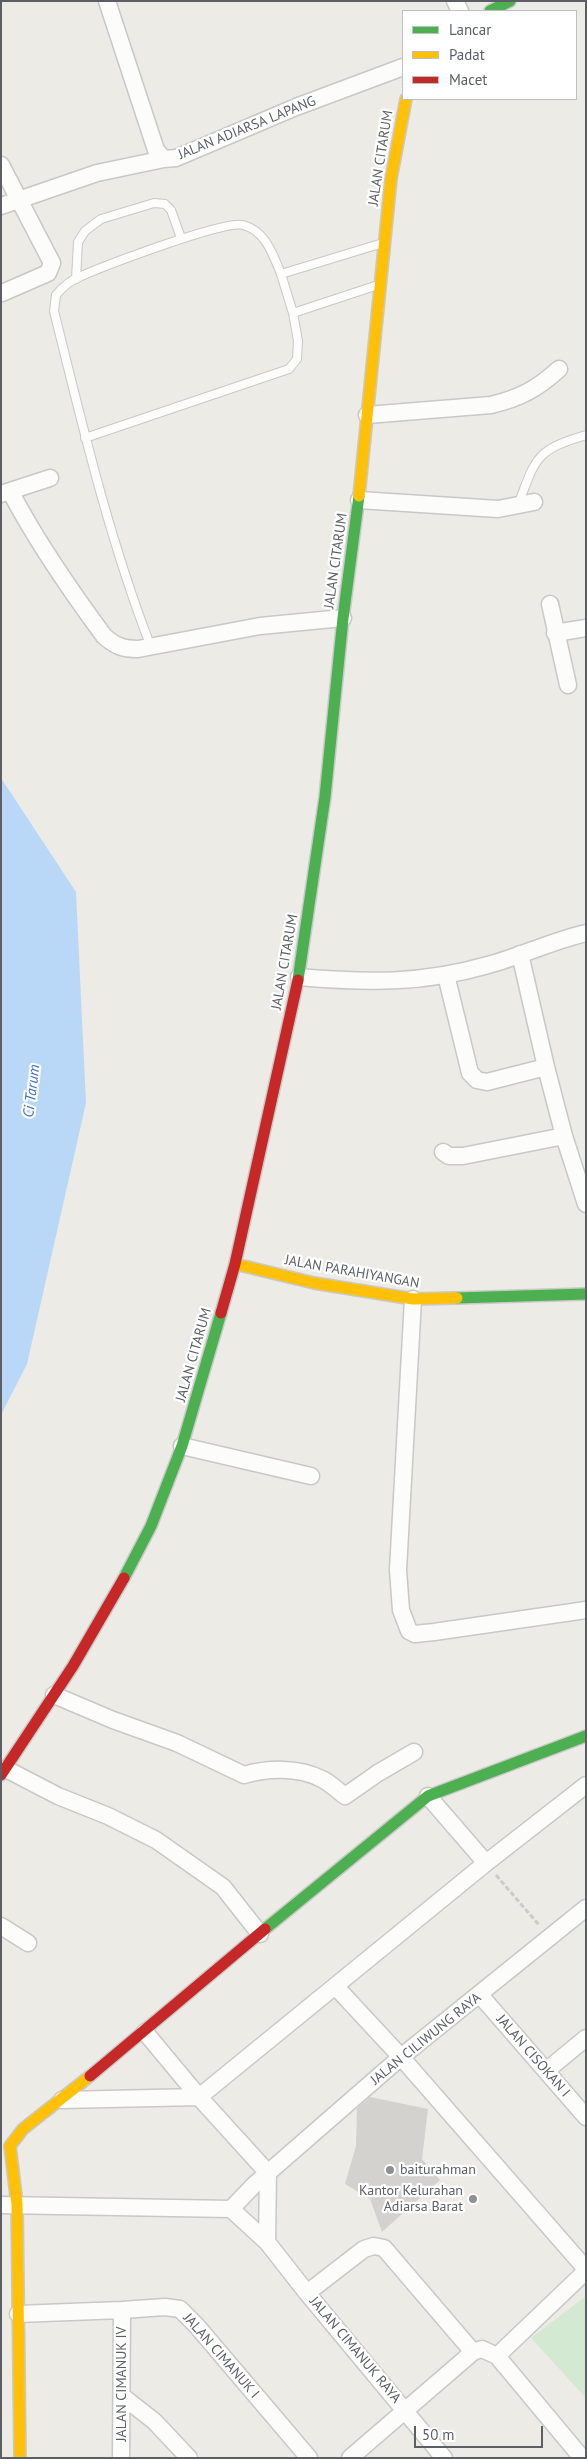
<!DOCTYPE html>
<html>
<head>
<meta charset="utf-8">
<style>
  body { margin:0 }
  #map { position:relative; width:587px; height:2459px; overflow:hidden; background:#ecebe6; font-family:"PT Sans",sans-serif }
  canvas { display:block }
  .frame { position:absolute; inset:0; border:2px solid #5b5f65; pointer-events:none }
  .legend { position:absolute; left:402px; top:10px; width:175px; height:90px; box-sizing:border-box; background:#fff; border:1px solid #bdbfc1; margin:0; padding:6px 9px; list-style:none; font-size:15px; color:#5b5f65 }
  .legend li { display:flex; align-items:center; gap:10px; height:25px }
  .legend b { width:25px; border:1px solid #bdbfc1 }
  .scale { position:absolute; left:414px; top:2426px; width:129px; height:22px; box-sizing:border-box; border:2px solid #5b5f65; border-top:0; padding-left:6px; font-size:15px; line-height:18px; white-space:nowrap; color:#5b5f65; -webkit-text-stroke:4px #fff; paint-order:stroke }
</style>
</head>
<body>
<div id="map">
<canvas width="587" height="2459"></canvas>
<div class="frame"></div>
<ul class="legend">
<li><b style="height:6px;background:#4caf50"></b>Lancar</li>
<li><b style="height:6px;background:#ffc107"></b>Padat</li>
<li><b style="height:6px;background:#c62828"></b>Macet</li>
</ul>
<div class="scale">50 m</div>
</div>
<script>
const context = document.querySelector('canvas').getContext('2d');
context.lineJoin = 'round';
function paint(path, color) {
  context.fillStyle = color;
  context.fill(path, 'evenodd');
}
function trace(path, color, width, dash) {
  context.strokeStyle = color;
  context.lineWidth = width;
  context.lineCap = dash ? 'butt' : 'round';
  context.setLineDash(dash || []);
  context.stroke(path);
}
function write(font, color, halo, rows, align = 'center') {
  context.font = font + ' "PT Sans",sans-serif';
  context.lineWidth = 4.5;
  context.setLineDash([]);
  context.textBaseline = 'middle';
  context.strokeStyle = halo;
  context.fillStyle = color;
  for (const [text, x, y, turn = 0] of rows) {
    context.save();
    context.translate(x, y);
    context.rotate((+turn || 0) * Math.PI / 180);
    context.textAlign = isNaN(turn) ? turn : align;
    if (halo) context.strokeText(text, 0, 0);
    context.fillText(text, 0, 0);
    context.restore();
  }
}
const green = new Path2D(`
  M586,2296V2398L531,2338Z`);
const water = new Path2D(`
  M1,778L76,892L86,1103L27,1364L1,1415Z`);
const building = new Path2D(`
  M370,2097L428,2109L422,2159L440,2180L382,2232L370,2199L345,2184L356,2146L357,2108Z`);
const path = new Path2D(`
  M496,1875L539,1925`);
const lane = new Path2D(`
  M281,274L293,313
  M76,279L78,242L85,231L101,219L154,203L165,204L171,210L181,238
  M85,438L289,369L297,359L298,341L293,313L378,285
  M518,505C536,458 535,450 586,435
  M151,647C109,539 82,424 54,311L56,295C62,288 68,282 77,278C101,267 224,220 243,225C266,231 273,255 281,274L383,243`);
const street = new Path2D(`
  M107,1L156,150L164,159L176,158L296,107L403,67
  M455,1L460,11
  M1,165L52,263L48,273L2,293
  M1,206L97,173L164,159
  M367,415L491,405C520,398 537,389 559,369
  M10,491L50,478
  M1,494L10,491C37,542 70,590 104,636C115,646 123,649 138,649L260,626L343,618
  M359,500L498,509L534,502
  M550,604L568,685
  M555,633L586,628
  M520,954L546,1067L564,1136L586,1204
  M446,975L470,1073L477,1080L487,1082L546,1067
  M299,977C367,983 422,984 488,965C521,956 552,941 586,933
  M443,1152L449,1156H463L564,1136
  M413,1299L398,1570L401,1610L409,1631L415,1634L434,1632L586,1610
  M182,1446L311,1476
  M54,1695L113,1720L177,1743L244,1775C268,1768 298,1767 322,1779C330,1783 337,1790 345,1796L378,1773L414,1752
  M6,1769L58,1796L108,1816L156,1840L223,1887L260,1934
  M428,1796L486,1863
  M1,1926L28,1943
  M336,1987L401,2057L586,2269
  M480,1995L586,2117
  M145,2032L199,2097L268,2173
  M546,2071L586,2038
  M62,2100L199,2097L486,1863L586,1785
  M1,2205L231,2209L267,2242L268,2173
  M231,2209L254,2185L401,2057L586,1908
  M267,2242L307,2293L444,2458
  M307,2293L364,2249L374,2246L384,2248L473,2352
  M18,2314L122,2310L165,2307L180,2309L196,2325L309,2458
  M497,2356L586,2271
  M122,2396L154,2421L189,2458
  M121,2458L122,2310
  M350,2458L473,2352L482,2349L497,2356L582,2458`);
const fast = new Path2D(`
  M490,11L510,1
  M298,980L325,797L343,618L359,496
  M457,1298L586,1294
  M124,1578L151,1526L182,1446L221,1313
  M265,1929L428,1796L586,1736`);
const slow = new Path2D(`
  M359,496L391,179L406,99
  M235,1264L314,1283L413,1299L457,1298
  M20,2458L17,2204L10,2146L23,2129L90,2076`);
const jam = new Path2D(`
  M221,1313L235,1264L298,980
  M1,1775L73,1666L124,1578
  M90,2076L265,1929`);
const markers = [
  [390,2170,5,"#8e9092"],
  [473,2199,5,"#8e9092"]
];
const streetNames = [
  ["JALAN ADIARSA LAPANG",247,128,-22],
  ["JALAN CITARUM",381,158,-81],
  ["JALAN CITARUM",336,561,-82],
  ["JALAN CITARUM",285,962,-80],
  ["JALAN PARAHIYANGAN",352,1272,10],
  ["JALAN CITARUM",194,1355,-74],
  ["JALAN CILIWUNG RAYA",426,2039,-39],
  ["JALAN CISOKAN I",533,2056,49],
  ["JALAN CIMANUK RAYA",355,2350,50],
  ["JALAN CIMANUK I",221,2356,49],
  ["JALAN CIMANUK IV",122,2384,-90]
];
const poiNames = [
  ["baiturahman",400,2170],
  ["Kantor Kelurahan",463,2191,"right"],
  ["Adiarsa Barat",463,2207,"right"]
];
const waterNames = [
  ["Ci Tarum",32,1091,-83]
];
paint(green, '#d3e9d2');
paint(water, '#b9d8f8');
paint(building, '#d3d2cf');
trace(lane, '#c8c8c7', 10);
trace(street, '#c8c8c7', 19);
trace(fast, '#c8c9c8', 14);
trace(slow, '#c8c9c8', 14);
trace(jam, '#c8c9c8', 14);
trace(path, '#c8ccca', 3, [5, 2.5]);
trace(lane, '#fcfcfb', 8);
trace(street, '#fcfcfb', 16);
trace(fast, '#4caf50', 11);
trace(slow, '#ffc107', 11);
trace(jam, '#c62828', 11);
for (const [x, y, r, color] of markers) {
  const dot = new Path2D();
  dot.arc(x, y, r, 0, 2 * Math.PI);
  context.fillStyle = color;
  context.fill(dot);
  trace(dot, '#fff', 2);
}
write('14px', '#5b5f65', '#fff', streetNames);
write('14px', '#5b5f65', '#fff', poiNames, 'left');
write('italic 15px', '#3d73bf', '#fff', waterNames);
</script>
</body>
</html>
